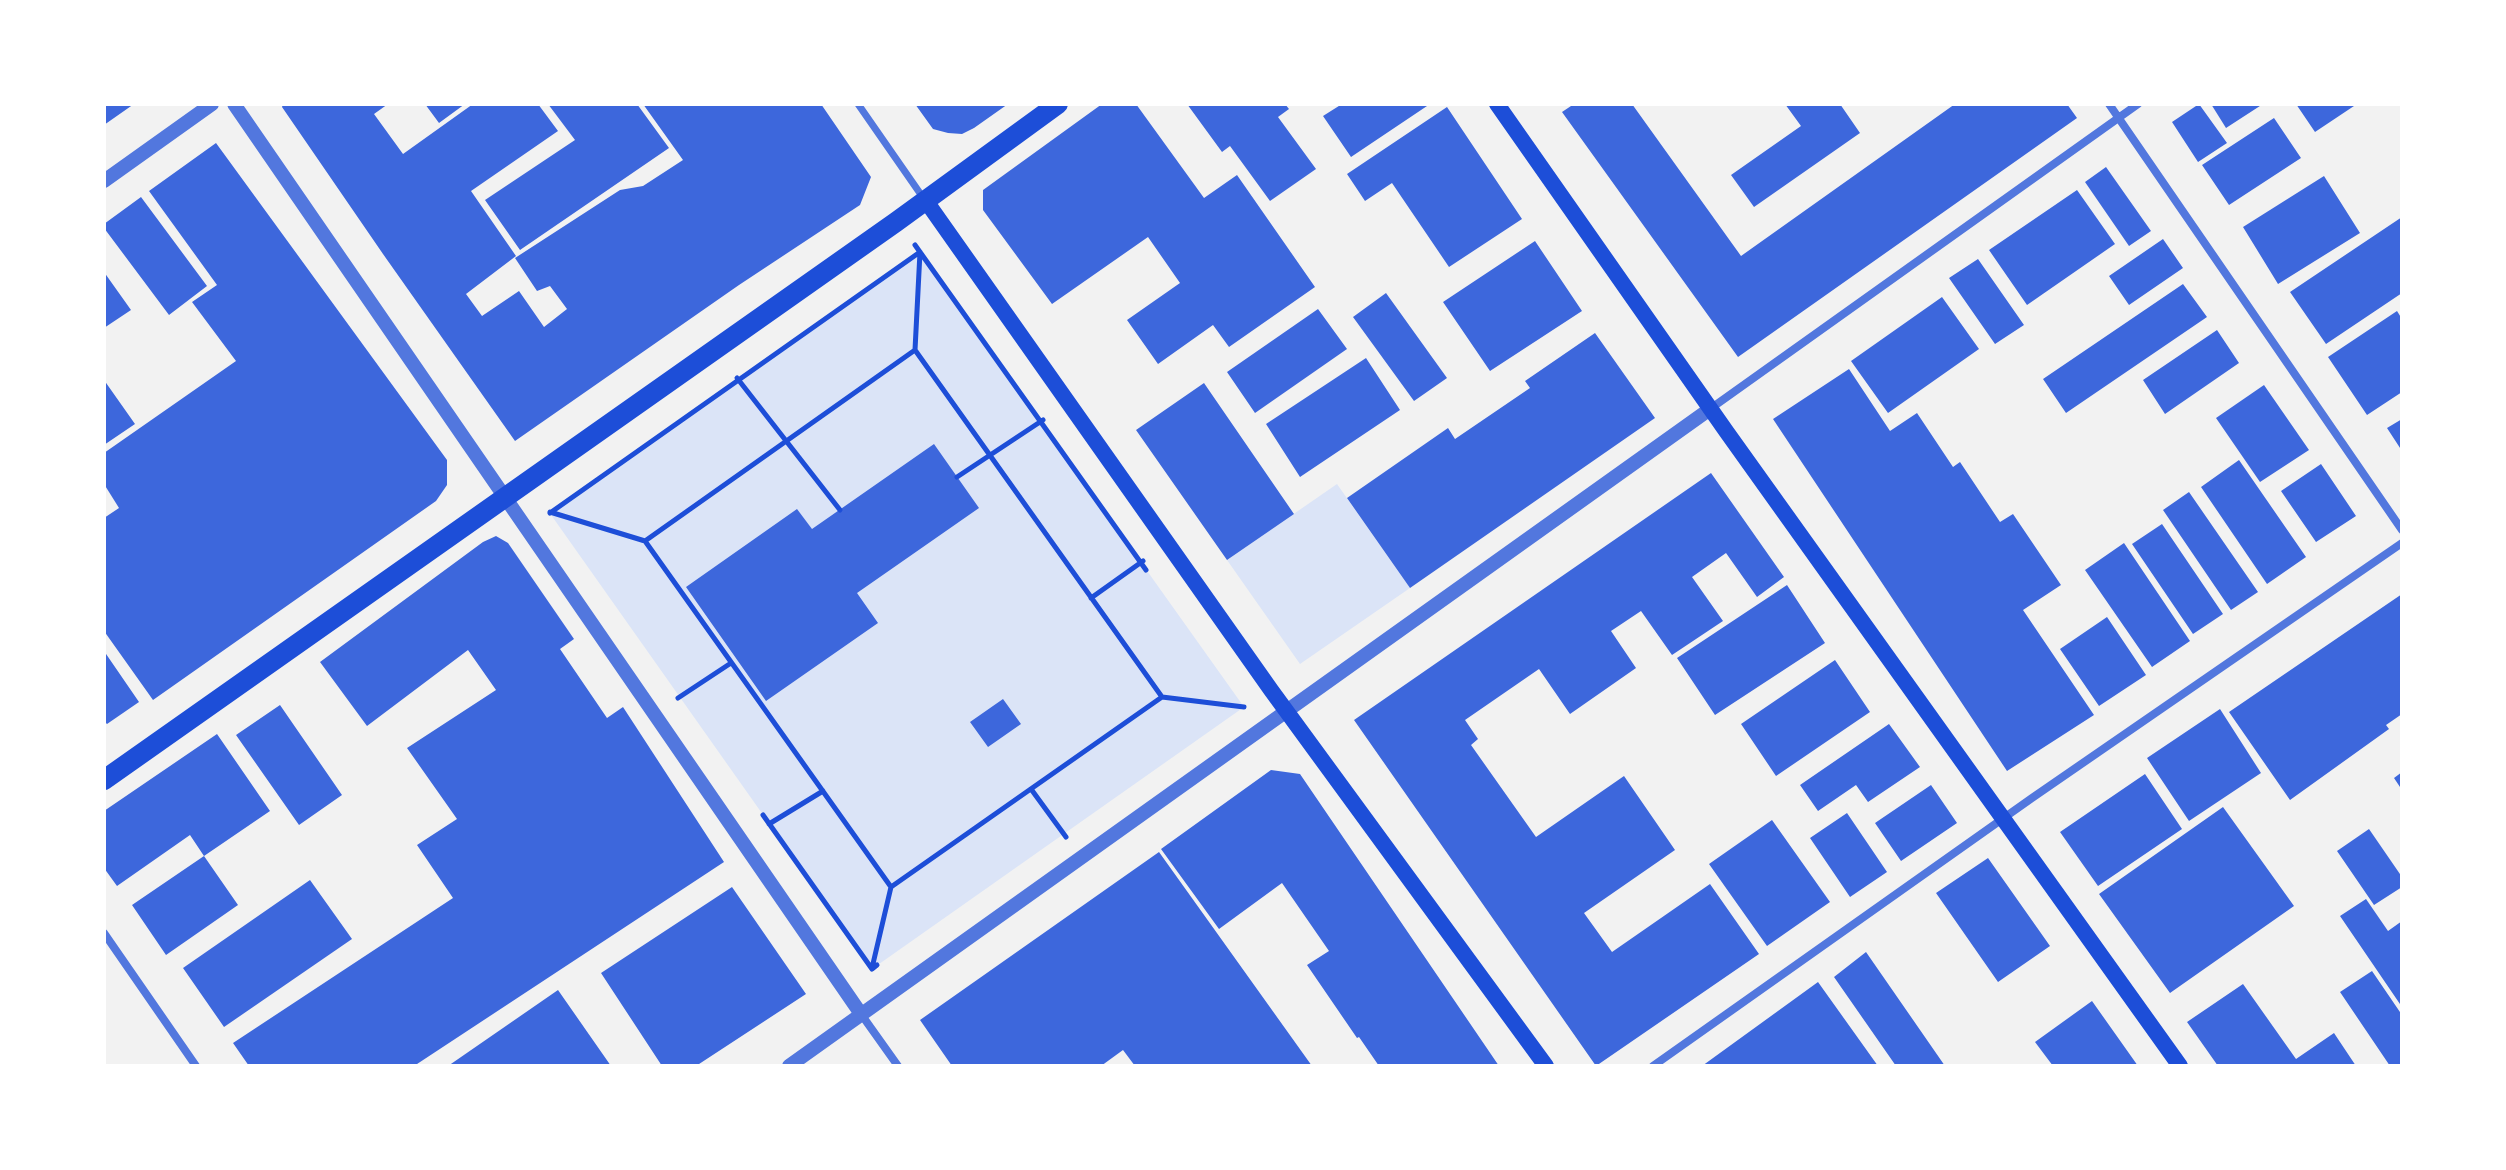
<!DOCTYPE html>
<html>
<head>
<meta charset="utf-8">
<style>
  body { margin:0 }
  #map { position:relative; width:2506px; height:1170px; overflow:hidden; background:#f2f2f2; font-family:"PT Serif",serif }
  canvas { display:block }
  .frame { position:absolute; inset:0; border:106px solid #fff; pointer-events:none }
</style>
</head>
<body>
<div id="map">
<canvas width="2506" height="1170"></canvas>
<div class="frame"></div>
</div>
<script>
const context = document.querySelector('canvas').getContext('2d');
context.lineJoin = 'round';
function paint(path, color) {
  context.fillStyle = color;
  context.fill(path, 'evenodd');
}
function trace(path, color, width, dash) {
  context.strokeStyle = color;
  context.lineWidth = width;
  context.lineCap = dash ? 'butt' : 'round';
  context.setLineDash(dash || []);
  context.stroke(path);
}
const green = new Path2D(`
  M920,252L1244,707L872,969L549,512Z
  M1337,484L1410,588L1300,664L1227,560Z`);
const building = new Path2D(`
  M104,104H134L104,125Z
  M283,104H388L374,114L403,154L473,104H538L558,131L471,191L516,256L466,294L482,316L519,291L544,327L567,309L550,286L537,291L515,258L620,190L643,186L683,160L643,104H821L871,177L860,205L739,285L515,441L383,254L282,107Z
  M425,104H465L439,123Z
  M548,104H637L669,148L520,250L485,200L575,140Z
  M915,104H1008L974,128L962,134L948,133L933,129Z
  M1102,104H1136L1204,198L1237,175L1315,287L1229,347L1213,325L1158,364L1127,320L1180,283L1148,237L1052,304L983,210V190Z
  M1187,104H1285L1289,109L1278,117L1316,169L1270,201L1230,146L1222,152Z
  M1342,104H1430L1351,157L1323,116Z
  M1574,104H1632L1741,256L1955,104H2067L2077,118L1738,357L1562,112Z
  M1785,104H1840L1860,133L1754,207L1731,175L1801,126Z
  M2199,104L2227,143L2198,162L2172,122Z
  M2211,104H2263L2226,128Z
  M2296,104H2357L2315,132Z
  M1447,107L1522,219L1449,267L1392,183L1365,201L1347,174Z
  M2274,118L2301,158L2229,205L2202,165Z
  M216,143L447,460V485L436,501L153,700L104,631V518L119,508L104,484V453L236,361L192,302L217,285L149,191Z
  M2106,167L2151,231L2129,246L2085,182Z
  M2324,176L2360,233L2278,284L2243,227Z
  M2077,190L2115,244L2027,305L1989,250Z
  M141,197L207,286L169,315L104,228V224Z
  M2402,217V293L2326,344L2290,292Z
  M2163,239L2183,268L2129,305L2109,276Z
  M1535,241L1582,311L1490,371L1443,302Z
  M1978,259L2024,325L1995,344L1949,278Z
  M104,272L131,310L104,328Z
  M2183,284L2207,317L2066,413L2043,379Z
  M1386,293L1447,378L1414,401L1353,317Z
  M1942,297L1979,349L1888,413L1851,361Z
  M1318,309L1347,349L1255,413L1227,372Z
  M2397,311L2402,319V392L2367,415L2328,357Z
  M2217,330L2239,363L2165,414L2143,380Z
  M1595,333L1655,418L1410,588L1347,498L1448,428L1455,439L1530,388L1525,381Z
  M1366,358L1400,410L1300,477L1266,424Z
  M1849,369L1890,431L1917,413L1953,467L1960,462L2000,522L2013,514L2061,585L2023,610L2094,715L2007,771L1773,419Z
  M104,380L135,424L104,445Z
  M1204,383L1294,514L1227,560L1136,430Z
  M2264,385L2309,450L2260,482L2216,418Z
  M2402,419V451L2387,428Z
  M934,444L979,508L857,593L878,623L766,701L686,587L797,509L812,529Z
  M2239,460L2306,557L2267,584L2201,487Z
  M2321,464L2356,516L2316,542L2281,491Z
  M1711,473L1784,577L1757,597L1726,553L1692,577L1723,621L1672,655L1641,611L1611,631L1636,668L1570,714L1539,669L1465,720L1478,739L1471,745L1536,837L1624,776L1675,850L1584,913L1612,952L1710,884L1759,954L1596,1066L1354,720Z
  M2189,492L2258,592L2231,610L2163,510Z
  M2162,524L2223,614L2193,634L2132,544Z
  M496,536L508,543L574,639L560,649L607,718L623,707L724,862L414,1066H249L233,1043L453,898L417,845L457,819L407,748L496,690L468,650L367,726L320,662L483,542Z
  M2124,543L2190,641L2152,667L2085,570Z
  M1787,585L1825,643L1715,715L1677,658Z
  M2402,594V714L2386,725L2389,729L2290,800L2229,712Z
  M2107,617L2146,675L2099,706L2060,649Z
  M104,651L139,702L107,724L104,721Z
  M1835,660L1870,712L1776,776L1741,724Z
  M1003,699L1021,724L988,747L970,722Z
  M280,705L342,795L299,825L236,735Z
  M2220,709L2261,773L2189,821L2147,758Z
  M1889,724L1920,767L1868,802L1856,785L1818,811L1800,785Z
  M217,734L270,811L204,856L190,835L117,886L104,868V811Z
  M1271,770L1300,774L1499,1066H1379L1359,1037L1357,1038L1307,965L1329,951L1282,883L1219,929L1161,849Z
  M2402,772V790L2394,778Z
  M2145,774L2182,829L2098,886L2060,832Z
  M1931,785L1957,823L1901,861L1875,823Z
  M2223,807L2294,906L2170,993L2099,894Z
  M1847,813L1887,872L1850,897L1810,838Z
  M1772,820L1830,902L1767,946L1709,864Z
  M2369,829L2402,877V887L2374,905L2337,851Z
  M1159,852L1312,1066H1135L1123,1050L1101,1066H952L920,1020Z
  M204,856L238,905L166,955L132,905Z
  M1988,858L2050,946L1998,982L1936,893Z
  M310,880L352,939L224,1027L183,968Z
  M732,887L806,994L696,1066H662L601,973Z
  M2366,899L2388,931L2402,921V1007L2340,916Z
  M1866,952L1945,1066H1896L1834,977Z
  M2372,971L2402,1015V1066H2390L2340,992Z
  M1818,982L1878,1066H1702Z
  M2243,984L2296,1059L2334,1033L2356,1066H2218L2187,1022Z
  M558,990L611,1066H448Z
  M2092,1001L2138,1066H2053L2035,1042Z`);
const path = new Path2D(`
  M915,245L1146,570
  M915,350L920,252
  M737,378L840,510
  M957,477L1043,420
  M550,512L645,541
  M550,513L920,252
  M1091,598L1143,561
  M1162,697L915,350L645,541L891,887L1162,697L1244,707
  M678,698L731,663
  M1031,789L1066,837
  M763,815L872,969L877,965
  M769,824L823,791
  M872,968L891,887`);
const pedestrian = new Path2D(`
  M858,104L924,199`);
const minor = new Path2D(`
  M2109,104L2402,530
  M1710,409L2138,104
  M104,933L196,1066
  M861,1014L898,1066
  M1653,1066L2032,798L2402,543`);
const tertiary = new Path2D(`
  M234,104L861,1014
  M104,181L212,104
  M789,1066L1710,409`);
const secondary = new Path2D(`
  M1497,104L1726,431L2180,1066
  M926,201L1271,690L1546,1066`);
const primary = new Path2D(`
  M104,780L896,222L1058,104`);
paint(green, '#dbe4f7');
paint(building, '#3d67dc');
trace(path, '#1d4ed8', 5);
trace(pedestrian, '#5277de', 7);
trace(minor, '#5277de', 8);
trace(tertiary, '#5277de', 14);
trace(secondary, '#1d4ed8', 16);
trace(primary, '#1d4ed8', 20);
</script>
</body>
</html>
